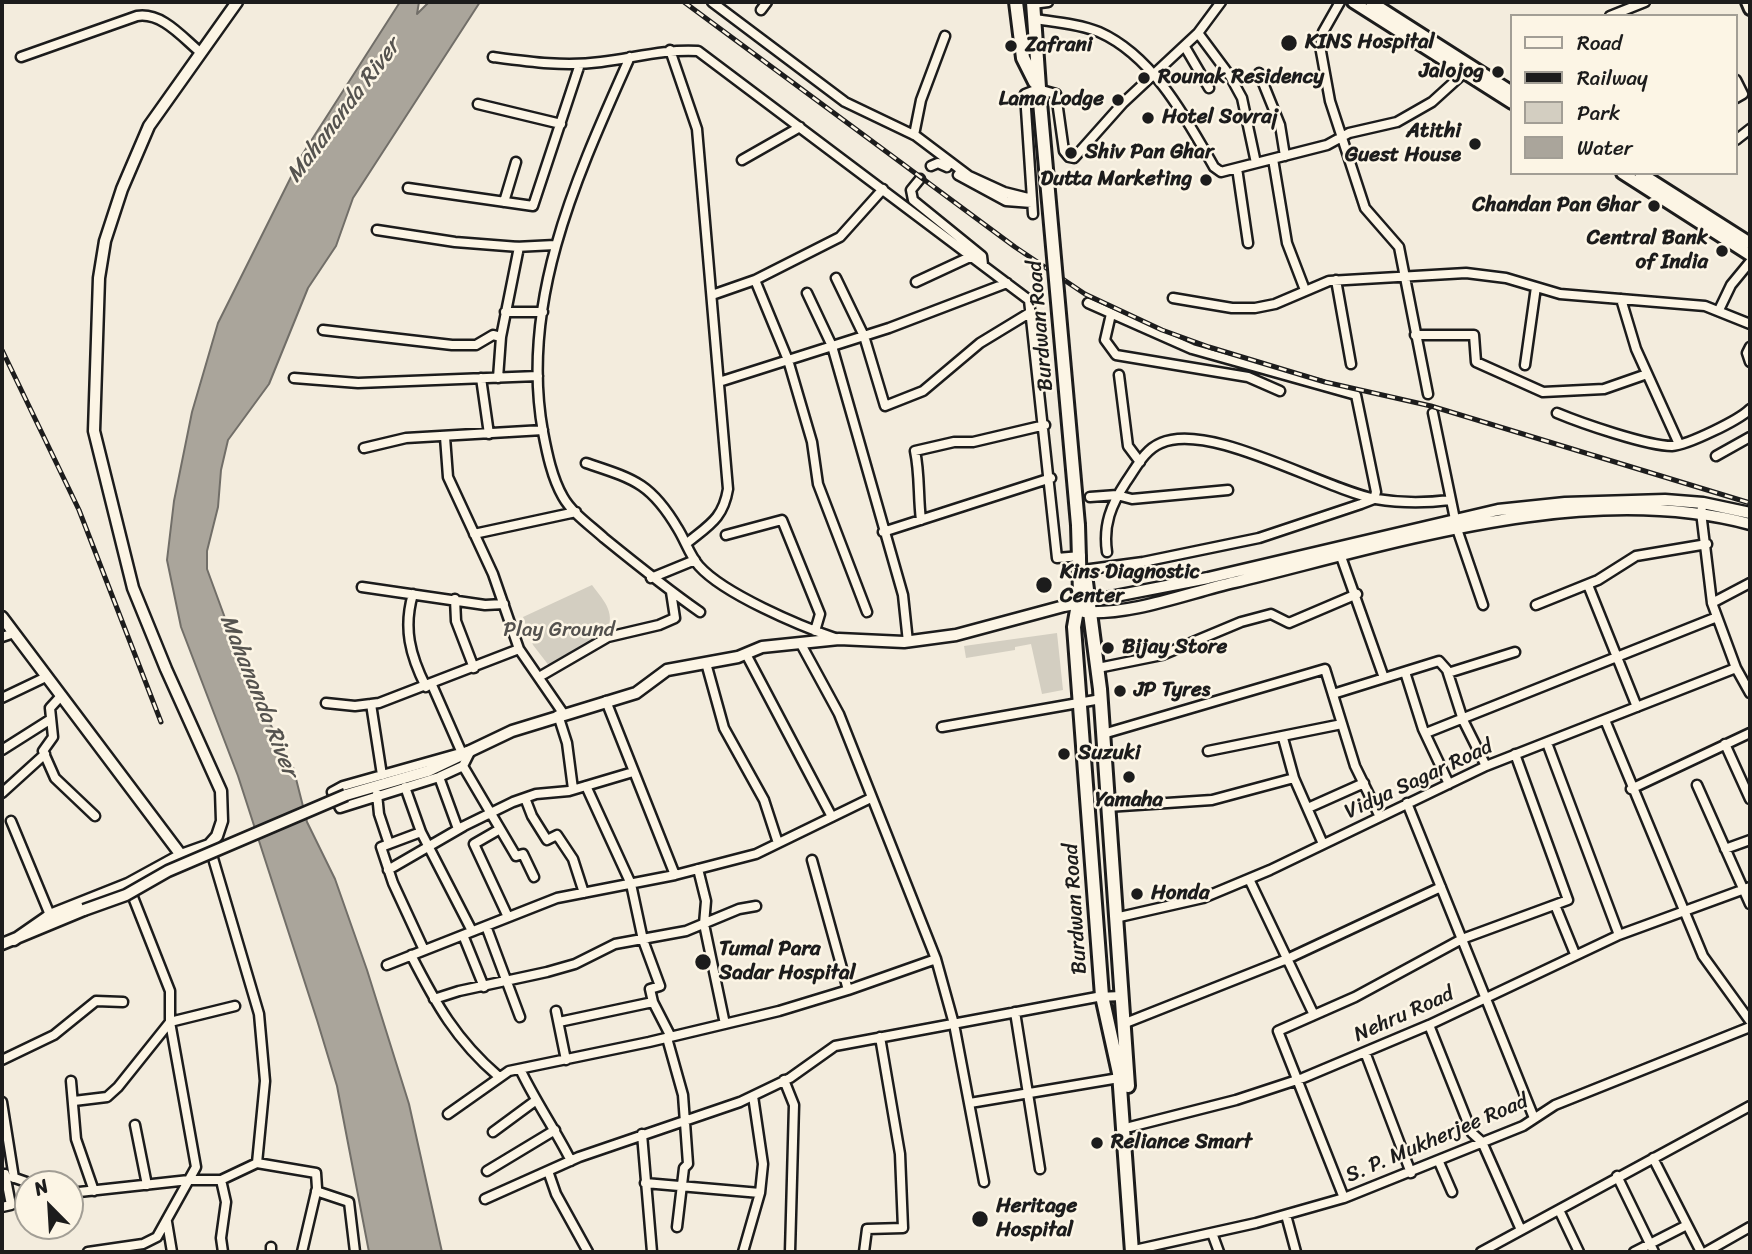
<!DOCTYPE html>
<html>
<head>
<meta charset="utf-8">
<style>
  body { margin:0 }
  #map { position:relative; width:1752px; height:1254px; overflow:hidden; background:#f3ecdd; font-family:Sriracha,sans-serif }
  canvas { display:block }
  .frame { position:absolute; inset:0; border:4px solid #1c1c1c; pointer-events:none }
  .legend { position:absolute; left:1510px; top:14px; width:228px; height:161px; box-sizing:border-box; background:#fcf5e5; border:2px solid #a29e95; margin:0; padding:9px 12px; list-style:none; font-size:21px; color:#1c1c1c }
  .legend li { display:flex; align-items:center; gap:14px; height:35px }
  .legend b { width:35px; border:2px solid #a29e95 }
  .north { position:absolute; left:14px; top:1170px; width:70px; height:70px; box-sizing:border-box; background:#fcf5e5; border:2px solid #a29e95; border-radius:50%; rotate:336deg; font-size:19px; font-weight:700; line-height:28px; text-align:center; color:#1c1c1c }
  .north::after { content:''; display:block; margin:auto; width:24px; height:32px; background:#1c1c1c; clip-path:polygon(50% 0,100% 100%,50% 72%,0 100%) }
</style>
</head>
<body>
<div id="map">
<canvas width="1752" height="1254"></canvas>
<div class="frame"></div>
<ul class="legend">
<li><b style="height:9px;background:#fcf5e5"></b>Road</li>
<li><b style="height:9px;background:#1c1c1c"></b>Railway</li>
<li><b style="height:19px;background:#d3cec1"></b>Park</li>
<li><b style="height:19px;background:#aaa59b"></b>Water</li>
</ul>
<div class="north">N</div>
</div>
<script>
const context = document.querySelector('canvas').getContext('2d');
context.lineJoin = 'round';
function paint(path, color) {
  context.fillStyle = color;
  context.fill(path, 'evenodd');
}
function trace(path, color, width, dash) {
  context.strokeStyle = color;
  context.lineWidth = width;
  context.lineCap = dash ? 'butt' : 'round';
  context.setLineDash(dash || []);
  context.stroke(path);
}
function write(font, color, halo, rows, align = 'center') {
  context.font = font + ' Sriracha,sans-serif';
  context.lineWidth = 5;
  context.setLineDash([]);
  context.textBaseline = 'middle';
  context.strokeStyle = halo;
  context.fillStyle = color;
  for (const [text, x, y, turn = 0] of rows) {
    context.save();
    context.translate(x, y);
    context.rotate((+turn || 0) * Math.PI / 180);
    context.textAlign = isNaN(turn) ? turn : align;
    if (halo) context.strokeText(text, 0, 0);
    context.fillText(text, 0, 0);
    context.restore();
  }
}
const green = new Path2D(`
  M592,585C605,602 617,614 605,635L550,667L533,645L523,617Z
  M1057,633L1063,690L1042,694L1031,644L1015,647V650L966,658L964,646Z`);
const water = new Path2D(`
  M400,2H419L417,14L429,2H480L353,198L336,246L308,288L269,384L228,440L221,470L218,507L207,551V569L250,686L293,767L307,822L335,879L367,970L409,1104L442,1252H369L337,1086L317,1020L238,776L181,627L167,560L174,501L192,412L218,323L302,155Z`);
const minor = new Path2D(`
  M712,2L845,102L916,136L969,176L1004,192L1032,199
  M1340,2L1323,32L1320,46L1330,101L1365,208L1399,247L1428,394
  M1033,4L1048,2
  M761,10L767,2
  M1610,16L1645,2
  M1035,19C1055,22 1080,24 1099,32C1153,56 1186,118 1214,167L1221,172L1327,145L1349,133L1397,122L1432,102L1464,73
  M1198,33L1230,76L1242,98L1256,163
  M1185,47L1209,88
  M670,50L697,129L728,489C723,519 709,525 686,544
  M21,57L137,16C162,12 182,37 200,52
  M493,57C530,62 565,67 601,62C634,58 664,49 698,51L1029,300L1057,558L1081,556
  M630,57C578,174 519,300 543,432C547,453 552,478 563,497C572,513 591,526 604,538C636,564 667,589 700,612
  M1259,73L1280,125L1285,156
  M1736,80L1743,94L1736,98
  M478,104L561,124
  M914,135L921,100L945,36
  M1736,140L1750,129
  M1273,159L1287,243L1305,290
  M742,160L800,127
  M931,166L938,163L947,167
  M1237,168L1248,243
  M958,175L1006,201L1032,203
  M920,179L911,190L913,200L982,256L983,265
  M408,188L533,206L580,64
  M504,202L516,162
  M1033,214L1025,94L1038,89L1056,94L1064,151L1069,157L1074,158L1123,103L1198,33L1221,2
  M377,230L455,242L519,247L501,337L498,378
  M515,247L555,245
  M836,278L864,336L885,406L923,391L980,343L1031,312
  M755,280L788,360L812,442L818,484L867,612
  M1336,280L1351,364
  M916,282L972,256
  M807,293L832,346L903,595L908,642
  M712,295L755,280L840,237L883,189
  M1173,298L1232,308H1255L1275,304L1329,281L1466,273L1506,278L1560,294L1705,306L1750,324
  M1621,299L1636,349L1679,444
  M1719,310L1731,285L1750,262
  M505,312H543
  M1111,314L1105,340L1116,355L1248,377L1280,391
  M323,330L452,345H476L493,335L501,337
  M1415,335H1474L1476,362L1543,392L1604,389L1647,374
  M1750,347L1747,353L1750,362
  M1525,365L1536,287
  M1119,375L1128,446L1140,462
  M294,378L358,383L538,376
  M481,378L489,434
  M719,382L889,328L1007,283
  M1433,413L1457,529L1483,605
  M1557,413C1581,423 1647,446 1672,446C1688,445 1739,420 1750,409
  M445,437L448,477L493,574L519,649L563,713
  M364,448L406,438L543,430
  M1716,456L1750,437
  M586,463C634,479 651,483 678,529C685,540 690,556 699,566C724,594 800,626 835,638
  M1090,497L1117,495L1132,499L1228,490
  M1703,503L1701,512L1712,603L1736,668L1750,693
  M921,520C918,497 920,474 915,451L954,442H973L1045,425
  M883,532L1051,478
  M474,534L576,512
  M726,535L782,520L820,614L815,631
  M1339,551L1384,678
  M1107,552C1103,525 1111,505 1126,482C1136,468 1144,450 1161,443C1210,421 1323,489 1376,499C1400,503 1426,503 1450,500
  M1083,570L1143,562L1259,538L1361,504L1374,499L1376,492L1356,395L1192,349L1088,303
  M651,578L695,560
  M1588,585L1637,707
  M362,587L485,605L504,604
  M413,594C403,628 410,655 426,687
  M455,599L456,621L474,668
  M1712,603L1750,583
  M1536,605L1598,580L1636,556L1707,544
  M2,637L14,633
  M802,646L839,714L936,959L954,1024L984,1182
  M746,654L832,817
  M706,663L724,728L764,800L778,843
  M1098,668L1162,655L1241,622L1271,614L1289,623L1357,594
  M1405,672L1423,729L1449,784
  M1448,673L1515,652
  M539,677L608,637L659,625L675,618L671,592
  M432,685L461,751
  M1333,694L1439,661L1447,670L1463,720L1486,766
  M61,696L50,708L53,737L43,751L55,778L95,816
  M2,698L46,677
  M606,701L675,875
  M326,703L355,706L379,703L519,649
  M371,704L382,775
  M558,715L567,743L573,789
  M1605,720L1703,956L1750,1021
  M942,727L1101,699
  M1426,733L1717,617
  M1103,734L1325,669L1355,766L1380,817
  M1283,738L1294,778L1323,844
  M1547,743L1619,935
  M1725,744L1750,799
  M2,750L51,719
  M471,750L463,766L439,777L340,808L332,792L343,786Z
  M1208,751L1342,724
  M463,766L516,856L523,854L534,877
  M439,777L458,829
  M1697,785L1750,904
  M586,786L631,884L643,940L660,986L650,989L653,1002
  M405,787L421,832L472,931
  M1631,789L1750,733
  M2,793L45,754
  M377,794L379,814L389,844
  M525,798L532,816L547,840L557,835L573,859L584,893
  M1407,803L1534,1118
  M1107,807L1212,800L1294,778
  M1308,808L1364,783
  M11,821L50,915
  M500,829L474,844L508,917
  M421,832L381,847L393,883L424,950
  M210,848L259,1014L265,1081L257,1163
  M1725,849L1750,840
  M812,860L848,990
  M698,869L706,901L704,924L725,1024
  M388,870L464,826L513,802L536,794L569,791L633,772
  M1249,879L1314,1015
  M1555,905L1575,954
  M1115,918L1203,898L1270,870L1486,766L1736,668
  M486,926L520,1017
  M463,935L484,987
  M411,955C436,1004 456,1040 498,1076
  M387,965L557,898L675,875L756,854L871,798
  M434,999L459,991L547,972L575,964L615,944L686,931L739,909L756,906
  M556,1011L566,1060
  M1015,1012L1040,1169
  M559,1022L653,1002L671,1037
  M1123,1024L1287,959L1441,887
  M1429,1025L1472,1133L1482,1142L1521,1230
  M667,1038L683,1095L688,1164L684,1168L677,1227
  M1365,1052L1411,1173
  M2,1060L54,1035L96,1001L123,1002
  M520,1069C535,1101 555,1129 571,1161
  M784,1080L794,1105L790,1252
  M71,1081L76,1139L94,1191
  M74,1101L107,1097L118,1087L170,1022L235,1006
  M2,1102L14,1178
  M970,1103L1119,1078
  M448,1114L509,1071L649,1042L779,1011L848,990L936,959
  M135,1125L147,1185
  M1130,1127L1236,1100L1303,1078L1429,1025L1619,935L1750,887
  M493,1132L535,1101
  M642,1134L652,1252
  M1653,1158L1701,1252
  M1439,1162L1452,1192
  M487,1171L555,1130
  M548,1171L556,1194L588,1252
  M1617,1176L1654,1252
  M12,1177L32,1184
  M221,1180L226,1202L221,1238L223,1252
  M645,1183L760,1193
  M316,1191L349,1202L355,1252
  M70,1193L189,1180H221L257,1163L316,1173L317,1188L302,1252
  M1344,1198L1278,1031L1355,997L1462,939L1568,900L1515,754
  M485,1199L579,1157L740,1102L790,1078L835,1046L1097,997L1122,996
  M2,1207L11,1205L5,1174
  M1559,1210L1579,1252
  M1286,1215L1296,1252
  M167,1222L172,1252
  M1212,1233L1219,1252
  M271,1247V1252
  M1130,1251L1256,1223L1344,1198L1523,1126L1555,1105L1750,1027
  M88,1252L143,1244L157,1237L196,1167L170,1022V991L129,887
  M743,1252L760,1193L763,1164L753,1096
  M864,1252L867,1229L903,1228L900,1154L880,1037
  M1481,1252L1750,1106
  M1634,1252L1687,1225
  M1706,1252L1750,1227`);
const tertiary = new Path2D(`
  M1084,612C1133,615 1187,593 1235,582C1395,543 1586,480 1750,524
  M2,617L181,855
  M346,795L428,771L512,731L636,693L667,670L738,657L762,647L839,639L904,642L956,635L1064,606L1208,578L1498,510L1565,503L1665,500L1703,503L1750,513
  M14,940L50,915L128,884L181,855L209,845L217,836L222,821L221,791L166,669L133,588L94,431L99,278L105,241L122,189L149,126L237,2
  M2,944L84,910`);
const secondary = new Path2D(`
  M1353,2L1512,103
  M1371,2L1512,92
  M1747,2L1750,9
  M1622,173L1750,255
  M1640,173L1750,243`);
const primary = new Path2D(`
  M1016,2L1023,58L1035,82
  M1033,2L1040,102
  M1078,525L1080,593L1074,627L1102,996L1119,1073L1132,1252
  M1086,582L1100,689L1128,1086`);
const rail = new Path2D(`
  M684,2L1015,247L1085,294L1162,330L1209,347L1325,382L1431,406L1750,503
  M2,350L79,510L161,722`);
const tertiaryBridge = new Path2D(`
  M84,910L126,895L168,871L346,795`);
const primaryBridge = new Path2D(`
  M1040,102L1078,525`);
const markers = [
  [1289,43,9,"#1c1c1c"],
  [1011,46,7,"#1c1c1c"],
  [1498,72,7,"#1c1c1c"],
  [1144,78,7,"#1c1c1c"],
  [1118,100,7,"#1c1c1c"],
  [1148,118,7,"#1c1c1c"],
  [1475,144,7,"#1c1c1c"],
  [1071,153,7,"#1c1c1c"],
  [1206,180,7,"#1c1c1c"],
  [1654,206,7,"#1c1c1c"],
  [1722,251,7,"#1c1c1c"],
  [1044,585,9,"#1c1c1c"],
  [1108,648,7,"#1c1c1c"],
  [1120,691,7,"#1c1c1c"],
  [1064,754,7,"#1c1c1c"],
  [1129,777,7,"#1c1c1c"],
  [1137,894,7,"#1c1c1c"],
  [703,962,9,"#1c1c1c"],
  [1097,1143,7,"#1c1c1c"],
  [980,1219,9,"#1c1c1c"]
];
const poiNames = [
  ["KINS Hospital",1305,43],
  ["Zafrani",1025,46],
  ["Jalojog",1484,72,"right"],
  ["Rounak Residency",1158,78],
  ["Lama Lodge",1104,100,"right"],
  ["Hotel Sovraj",1162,118],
  ["Atithi",1461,132,"right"],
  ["Guest House",1461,156,"right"],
  ["Shiv Pan Ghar",1085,153],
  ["Dutta Marketing",1192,180,"right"],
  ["Chandan Pan Ghar",1640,206,"right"],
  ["Central Bank",1708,239,"right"],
  ["of India",1708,263,"right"],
  ["Kins Diagnostic",1060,573],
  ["Center",1060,597],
  ["Bijay Store",1122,648],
  ["JP Tyres",1134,691],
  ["Suzuki",1078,754],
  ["Yamaha",1129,801,"center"],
  ["Honda",1151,894],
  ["Tumal Para",719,950],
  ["Sadar Hospital",719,974],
  ["Reliance Smart",1111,1143],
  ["Heritage",996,1207],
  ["Hospital",996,1231]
];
const streetNames = [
  ["Burdwan Road",1041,326,-95],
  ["Vidya Sagar Road",1419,780,-25],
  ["Burdwan Road",1076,909,-94],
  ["Nehru Road",1404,1015,-24],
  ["S. P. Mukherjee Road",1437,1139,-23]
];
const parkNames = [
  ["Play Ground",559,631]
];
const waterNames = [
  ["Mahananda River",344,111,-53],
  ["Mahananda River",258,696,68]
];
paint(green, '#d3cec1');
paint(water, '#aaa59b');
trace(water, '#716e68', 2);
trace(minor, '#1c1c1c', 13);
trace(tertiary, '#1c1c1c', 15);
trace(secondary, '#1c1c1c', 16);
trace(primary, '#1c1c1c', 18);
trace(minor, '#fcf5e5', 8);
trace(tertiary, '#fcf5e5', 10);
trace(secondary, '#fcf5e5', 10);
trace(primary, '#fcf5e5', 12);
trace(rail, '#1c1c1c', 5);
trace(rail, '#fcf5e5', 2.5, [8]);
trace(tertiaryBridge, '#1c1c1c', 15, []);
trace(primaryBridge, '#1c1c1c', 18, []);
trace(tertiaryBridge, '#fcf5e5', 10);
trace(primaryBridge, '#fcf5e5', 12);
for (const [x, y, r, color] of markers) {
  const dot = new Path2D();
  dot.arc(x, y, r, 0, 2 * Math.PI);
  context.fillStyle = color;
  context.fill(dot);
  trace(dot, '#fcf5e5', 2.5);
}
write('bold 21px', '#1c1c1c', '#fcf5e5', poiNames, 'left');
write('21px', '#1c1c1c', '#fcf5e5', streetNames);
write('21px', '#53514e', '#fcf5e5', parkNames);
write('italic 23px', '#55534f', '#fcf5e5', waterNames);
</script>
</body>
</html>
